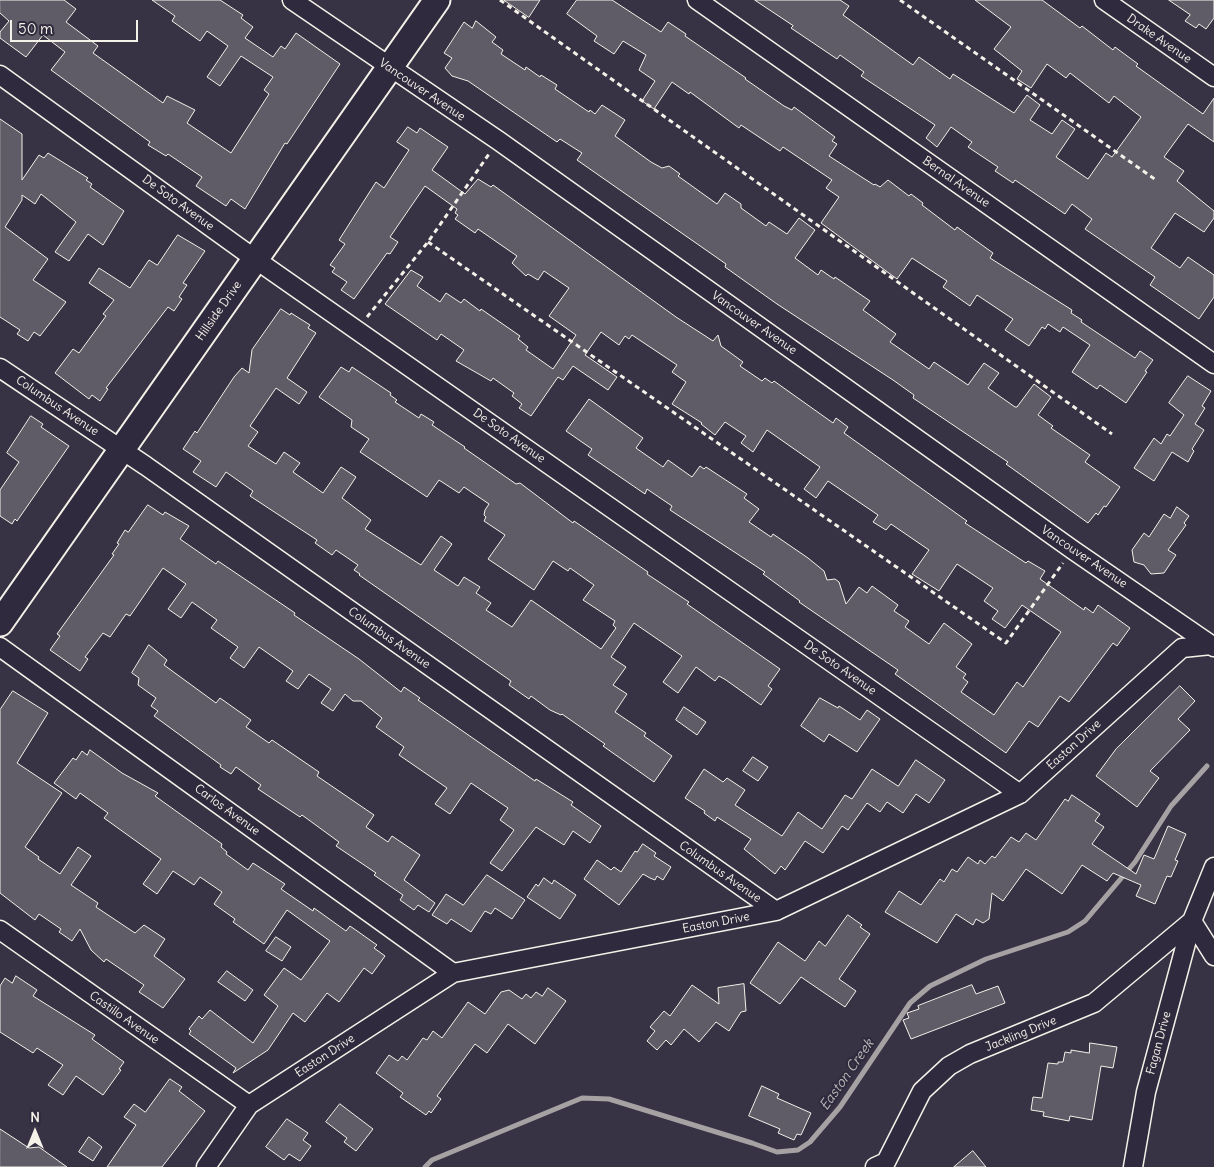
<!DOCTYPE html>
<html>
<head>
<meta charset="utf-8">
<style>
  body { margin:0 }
  #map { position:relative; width:1214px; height:1167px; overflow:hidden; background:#373244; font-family:Delius,sans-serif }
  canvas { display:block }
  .north { position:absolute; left:10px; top:1107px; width:50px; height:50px; -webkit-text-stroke:4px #2f2a3d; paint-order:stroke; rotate:0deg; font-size:14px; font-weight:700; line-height:20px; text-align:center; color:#f4f1e8 }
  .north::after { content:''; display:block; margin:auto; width:18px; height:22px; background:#f4f1e8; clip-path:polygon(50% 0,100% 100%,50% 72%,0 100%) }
  .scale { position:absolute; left:10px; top:20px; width:128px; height:22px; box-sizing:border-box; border:2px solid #f4f1e8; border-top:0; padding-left:6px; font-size:15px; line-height:18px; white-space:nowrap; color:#f4f1e8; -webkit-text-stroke:4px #2f2a3d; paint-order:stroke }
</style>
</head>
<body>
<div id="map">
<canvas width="1214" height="1167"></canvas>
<div class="north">N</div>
<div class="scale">50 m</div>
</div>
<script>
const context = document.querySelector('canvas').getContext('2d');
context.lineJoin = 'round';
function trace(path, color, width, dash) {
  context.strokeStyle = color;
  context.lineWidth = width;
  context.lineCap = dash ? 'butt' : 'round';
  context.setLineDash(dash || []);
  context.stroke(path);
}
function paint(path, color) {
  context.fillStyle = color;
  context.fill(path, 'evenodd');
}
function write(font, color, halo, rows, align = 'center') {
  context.font = font + ' Delius,sans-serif';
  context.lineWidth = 4;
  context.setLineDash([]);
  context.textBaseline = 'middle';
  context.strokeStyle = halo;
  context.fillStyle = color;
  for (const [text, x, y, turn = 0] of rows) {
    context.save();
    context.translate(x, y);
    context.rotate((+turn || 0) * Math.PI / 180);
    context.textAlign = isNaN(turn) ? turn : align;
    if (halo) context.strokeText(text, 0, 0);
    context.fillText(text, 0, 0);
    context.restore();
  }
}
const stream = new Path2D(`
  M425,1167L432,1160L582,1098L609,1099L752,1143L777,1152L798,1150L810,1142L840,1107L910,1003L930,986L986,959L1068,932L1085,921L1135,862L1171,806L1207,766`);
const building = new Path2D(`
  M0,0H64L76,9L66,22L98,46L93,53L163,103L167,96L195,110L187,123L231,153L269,94L264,90L273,77L241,56L220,86L207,77L228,46L207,31L200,41L172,21L175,16L152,0H220L243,15L241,18L253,27L245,38L273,57L281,46L285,49L296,33L340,64L287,144L285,143L245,209L231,199L226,206L196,186L202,177L168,154L166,156L148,145L150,142L51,70L65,52L43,35L26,57L0,38V32L9,21L0,13Z
  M504,0H540L529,17Z
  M577,0H612L661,32L668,22L686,34L685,36L746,78L745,79L784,106L792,110L794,107L835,137L832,141L837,144L829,156L874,185L875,184L880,187L888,180L909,196L911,194L923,203L922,205L955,230L957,227L993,253L990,258L1072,310L1071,313L1082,320L1081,322L1135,358L1140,351L1153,360L1145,371L1147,372L1126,403L1100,385L1097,389L1072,372L1090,345L1063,327L1060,332L1048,324L1045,329L1042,327L1029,346L1005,330L1013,319L977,295L970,306L943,287L947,281L912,258L897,279L821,223L839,197L826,188L832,180L783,147L780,151L741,125L739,128L690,92L689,94L672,82L654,109L642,101L655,81L639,70L646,55L623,41L614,54L594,41L597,36L567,14Z
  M755,0H840L849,6L843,15L913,65L919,57L950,79L953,74L1014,113L1027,95L1040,105L1030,120L1052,134L1062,120L1075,129L1056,157L1088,179L1106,153L1112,157L1141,117L1114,96L1109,103L1070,73L1066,78L1047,64L1031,88L1017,79L1022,71L994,49L1011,27L975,0H1042L1080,28L1082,26L1113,50L1115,47L1138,64L1136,66L1203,114L1214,98V142L1188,124L1164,157L1184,171L1177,181L1214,211V218L1204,232L1175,213L1151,248L1180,268L1188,257L1214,275V297L1199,319L1150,285L1155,277L1085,229L1092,219L1072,204L1065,214L1015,180L1013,183L995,171L998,167L968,147L972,142L951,127L937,147L926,138L935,125L861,76L864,72L840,55L837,59L791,28L793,26Z
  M1169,0H1214V18L1206,29L1199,24L1196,28L1185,21L1190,15Z
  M476,21L496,37L492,42L503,50L501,54L525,70L526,67L540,77L541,75L557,85L555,89L589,112L590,110L595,114L602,105L625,120L615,136L651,162L662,168L669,166L680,174L678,176L717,204L725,193L741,204V208L766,226L769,222L787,234L799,218L815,230L795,258L818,275L821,270L834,279L835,277L870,301L863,310L896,334L890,342L929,369L934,362L968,385L984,363L999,373L988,388L1015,407H1017L1034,384L1051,397L1038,415L1053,426L1051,428L1090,455L1085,462L1120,487L1106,507L1104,506L1098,515L1096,513L1088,523L1006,464L1008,462L913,398L914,395L893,380L777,304L725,267L726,264L577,160L582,153L560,139L557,142L468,81L452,76L445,68L452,58L444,53L464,22L472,28Z
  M0,119L22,134V180L39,155L44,158L48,153L88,178L86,180L92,184L90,187L124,211L103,245L88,234L69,261L55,252L76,222L41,194L35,204L22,195V200L5,227L48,259L33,280L66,302L40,336L34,332L28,341L17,334L20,330L0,317Z
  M408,127L417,133L420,128L448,147L432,170L465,194L478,179L491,187L493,185L676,317L713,341L718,335L721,346L743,362L740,366L762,381L765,378L772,383L774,381L833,423L836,418L848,427L844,433L967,521L965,523L1026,563L1028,561L1045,571L1040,579L1084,610L1085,607L1093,613L1098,605L1130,628L1117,646L1113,643L1069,702L1060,696L1038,727L1029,721L1006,753L895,674L898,670L799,602L800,601L763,574L765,572L670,510L672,506L647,489L645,494L588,455L592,449L566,431L589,399L643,438L636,448L663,467L668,460L692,477L700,466L704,469L706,467L747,494L744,498L759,509L749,522L771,537L773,534L808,558L824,571L827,580L835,579L839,582L846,604L859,587L867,593L872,586L898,605L894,611L909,621L905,627L929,644L944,623L972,644L956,667L966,674L963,678L968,682L961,692L994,715L1017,682L1023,687L1061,632L1022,605L1005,628L992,619L998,611L984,601L993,588L957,564L939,591L912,574L929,550L891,524L886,530L873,522L878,515L828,481L816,498L804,489L820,467L767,430L753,452L741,443L746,436L725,422L715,435L701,424L702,423L672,404L686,382L672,372L677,365L632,335L629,339L625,336L619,345L601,332L585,355L617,377L608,390L573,366L563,380L558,377L531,416L519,408L522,404L512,396L514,393L493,378L491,381L456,361L464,350L441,334L437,340L385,304L411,270L423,277L417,286L440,302L446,293L461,303L464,299L480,311L481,309L520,336L518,339L528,347L526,350L553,369L576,335L549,316L569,288L544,271L538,280L528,274L526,276L512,263L517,256L478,229L475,233L455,219L458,215L455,213L457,209L425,186L390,237L398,242L390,254L387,253L354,299L341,290L347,282L332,272L335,268L330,265L345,244L339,240L376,182L384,188L409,150L397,142Z
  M178,235L205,251L183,283L187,285L179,297L182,299L174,311L168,307L106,388L108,389L100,401L92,395L89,399L55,373L73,349L79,353L106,316L103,314L114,300L89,283L99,268L130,288L149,260L157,265Z
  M281,309L290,315L291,313L310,325L308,328L316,333L287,378L307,392L299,404L276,388L250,426L258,432L248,446L276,464L284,452L300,463L293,472L323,493L341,467L356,477L342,498L371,520L365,529L421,565L441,536L452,544L434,570L458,586L464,577L480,587L476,593L491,603L486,610L512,627L531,600L601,649L616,628L613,625L615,621L583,600L594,585L570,568L568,571L553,561L534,590L488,559L505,535L484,521L486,517L484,515L485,510L489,504L464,487L459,493L439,480L427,497L360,452L369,439L351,427L352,420L319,397L341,367L349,372L352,367L391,393L390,395L397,400L395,402L419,418L421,414L434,422L432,425L465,447L464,448L516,484L520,483L573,523L574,521L648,572L647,574L689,602L687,604L780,669L768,686L772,689L761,705L726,680L719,676L715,681L696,667L678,693L663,682L682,656L634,623L611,657L626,667L613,685L627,694L615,712L646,733L644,736L672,756L654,782L603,746L605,744L562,714L561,715L550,710L531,696L529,699L509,685L511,681L359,575L360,574L354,570L358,565L336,550L332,555L315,543L317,540L250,496L253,491L226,472L216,487L193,472L201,461L183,449L195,431L197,433L234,377L242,368L249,373L252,350Z
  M1188,376L1211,391L1202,406L1205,408L1195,424L1204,430L1192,449L1194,451L1188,462L1172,452L1154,481L1134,468L1154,438L1161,444L1167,434L1170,436L1184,415L1169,403Z
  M31,416L43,424L41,427L69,446L17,521L15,519L12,524L0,516V490L19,462L7,453Z
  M148,505L163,515L165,512L189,526L180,539L216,564L218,561L295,613L294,615L359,659L401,692L404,687L420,698L418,700L487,748L535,781L536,779L573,802L571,805L601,826L590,843L573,831L564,845L536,827L502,871L490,863L514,830L500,820L508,808L471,783L450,814L435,804L447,788L399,755L404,747L376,727L382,718L361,701H353L345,694L333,711L321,703L331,689L309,674L298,689L286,681L293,671L259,647L244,668L230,658L238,647L211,628L217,620L192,602L181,618L168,609L186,584L163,568L130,616L126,614L110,637L103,633L85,657L88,659L80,671L50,650L60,636L57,634L114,555L112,554L119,544L117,543L125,530L128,532Z
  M1177,507L1189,516L1184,523L1186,525L1168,550L1176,555L1164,573L1151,574L1144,565L1134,562L1132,550L1144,533L1149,537L1164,514L1170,518Z
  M149,645L167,660L164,665L216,703L220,698L251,720L246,727L269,743L272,740L319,772L317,776L374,815L366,827L388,842L392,836L420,855L404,880L435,903L429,912L418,905L414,910L400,900L403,895L374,875L376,873L336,846L339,842L302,815L300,817L258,789L261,785L236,767L231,774L220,767L221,765L154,716L158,711L151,706L156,698L138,685L139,678L132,673Z
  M1180,686L1195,701L1178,719L1190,730L1150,771L1159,778L1137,807L1096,776L1116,749Z
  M13,691L48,713L17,763L62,793L25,847L39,857L38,859L60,874L78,847L91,856L71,885L98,903L96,907L135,933L144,925L165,939L154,956L185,979L163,1008L139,992L144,985L106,959L104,962L91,950L80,929L72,941L59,932L61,929L39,914L35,920L0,893V710Z
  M820,698L838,708L839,706L860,720L867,710L880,719L857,752L829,734L824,742L801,726Z
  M684,707L706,722L697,735L676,720Z
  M90,750L122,773L158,793L155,796L222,844L221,847L227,852L226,854L248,870L253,863L285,884L281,889L313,911L314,908L346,931L350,926L377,945L374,948L385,956L372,974L364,968L339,1002L327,993L305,1022L293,1013L268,1050L233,1073L236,1068L189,1034L191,1031L189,1029L199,1016L202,1019L210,1010L253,1043L278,1006L264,995L284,968L301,980L330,941L287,910L264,944L233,922L235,919L214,904L222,892L200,877L194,885L173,871L157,894L143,884L161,859L104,818L108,813L80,793L76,799L54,783L73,758L76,760L82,751L87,755Z
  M753,757L768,767L758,781L743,771Z
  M916,760L945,780L929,803L916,794L903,813L887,802L880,812L867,803L848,830L842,826L823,853L805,841L785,870L781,866L775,874L744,849L751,839L717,817L715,821L704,813L705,811L685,798L704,769L723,782L727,778L745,790L735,805L782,836L798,812L822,829L845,795L852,799L872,769L898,786Z
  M1072,795L1100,814L1095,821L1104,827L1092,844L1136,874L1144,855L1154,859L1168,826L1186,834L1175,860L1178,861L1171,877L1167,876L1155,904L1136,896L1141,885L1113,873L1107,881L1082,865L1062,894L1026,869L1003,901L992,893L989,919L983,923L976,919L973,925L956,914L937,943L885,912L899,891L921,905L940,879L944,882L952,869L957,872L968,857L978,864L980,860L985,864L992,856L995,858L1011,837L1019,842L1026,833L1036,840L1065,799L1068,801Z
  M643,844L656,853L654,856L671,867L663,880L657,876L655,880L650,878L643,874L619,905L584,879L597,860L611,870L614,867L621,872L635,851L637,852Z
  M487,875L525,900L512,919L495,908L491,914L485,911L471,932L451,919L447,924L432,915L446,894L463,905Z
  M544,878L552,884L554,880L576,895L560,919L527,897L536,884L538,886Z
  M848,915L862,925L860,927L870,934L839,979L856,991L845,1007L801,977L780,1004L750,983L778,942L805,961L819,941L825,946Z
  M276,937L291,947L282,961L266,951Z
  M227,971L253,990L245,1001L218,982Z
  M16,976L37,990L33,996L95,1035L92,1039L124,1062L119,1069L121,1070L103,1095L76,1076L63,1095L48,1085L63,1065L37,1048L33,1053L0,1032V986L5,978L12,983Z
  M744,984L746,1011L741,1012L729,1031L716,1022L699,1042L684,1029L671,1045L666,1040L657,1050L647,1041L655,1031L650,1027L664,1011L670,1016L692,985L719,1004L718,988Z
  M972,985L976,994L998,986L1005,1003L911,1039L903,1020L909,1018L907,1013L919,1009L918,1006Z
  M548,988L566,1001L535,1044L508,1024L487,1053L475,1044L437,1096L441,1099L431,1113L429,1111L426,1115L400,1097L403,1093L376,1073L389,1055L398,1061L402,1056L407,1060L423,1038L427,1040L433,1031L442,1038L468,1002L485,1014L501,992L509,990L522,999L526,994L531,998L536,992L542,996Z
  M1090,1043L1117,1047L1113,1068L1101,1066L1092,1120L1070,1116L1069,1121L1043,1116L1044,1112L1031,1110L1033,1097L1042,1098L1048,1063L1058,1064V1062H1063L1065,1052L1071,1053V1050L1089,1053Z
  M170,1079L182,1087L179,1091L205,1111L162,1167H107L136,1125L124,1117L134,1104L145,1112Z
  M762,1086L779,1094L777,1098L811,1113L801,1135L797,1134L794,1140L778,1133L780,1129L749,1116Z
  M340,1104L373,1129L356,1151L344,1142L347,1138L326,1122Z
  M287,1119L308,1133L303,1140L311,1146L300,1161L289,1154L284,1160L266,1147Z
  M0,1129L29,1148L39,1147L67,1167H0Z
  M89,1137L102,1147L93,1161L79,1152Z
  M973,1151L986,1167H954Z`);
const path = new Path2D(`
  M500,0L1112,434
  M900,0L1156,180
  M428,242L1006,643L1063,563
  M367,317L428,242L489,154`);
const street = new Path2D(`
  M292,0L499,141L1073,550L1214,647
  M697,0L1214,364
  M1104,0L1214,77
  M0,75L255,259L1020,794
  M0,368L146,466L776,911
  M0,647L453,973
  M1214,867L1192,921L1214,956
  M0,930L249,1105
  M206,1167L249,1105L453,973L776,911L1020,794L1182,648L1211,645
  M875,1167L886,1162L922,1091L949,1066L970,1054L1094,1003L1192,921
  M1133,1167L1146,1092L1192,921`);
const secondary = new Path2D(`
  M0,623L437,0`);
const streetNames = [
  ["Drake Avenue",1159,39,35],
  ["Vancouver Avenue",422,90,34],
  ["Bernal Avenue",956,182,35],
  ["De Soto Avenue",178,203,36],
  ["Hillside Drive",219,311,-55],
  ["Vancouver Avenue",754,323,35],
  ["Columbus Avenue",57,406,34],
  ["De Soto Avenue",509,436,35],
  ["Vancouver Avenue",1084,557,34],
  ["Columbus Avenue",389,638,35],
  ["De Soto Avenue",840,668,35],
  ["Easton Drive",1074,745,-42],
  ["Carlos Avenue",227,810,36],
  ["Columbus Avenue",720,872,35],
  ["Easton Drive",716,923,-11],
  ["Castillo Avenue",124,1018,35],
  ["Jackling Drive",1021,1034,-22],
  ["Fagan Drive",1159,1043,-75],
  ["Easton Drive",325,1056,-33]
];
const waterNames = [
  ["Easton Creek",847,1075,-55]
];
trace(stream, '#a6a2a4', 5);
paint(building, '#5f5c67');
trace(building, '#f4f1e8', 1);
trace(street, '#f4f1e8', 21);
trace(secondary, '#f4f1e8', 29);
trace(path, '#f4f1e8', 3, [5, 4]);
trace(street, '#2f2a3d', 18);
trace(secondary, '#2f2a3d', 25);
write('12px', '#f4f1e8', '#2f2a3d', streetNames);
write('italic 14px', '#bab6b5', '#2f2a3d', waterNames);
</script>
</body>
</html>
